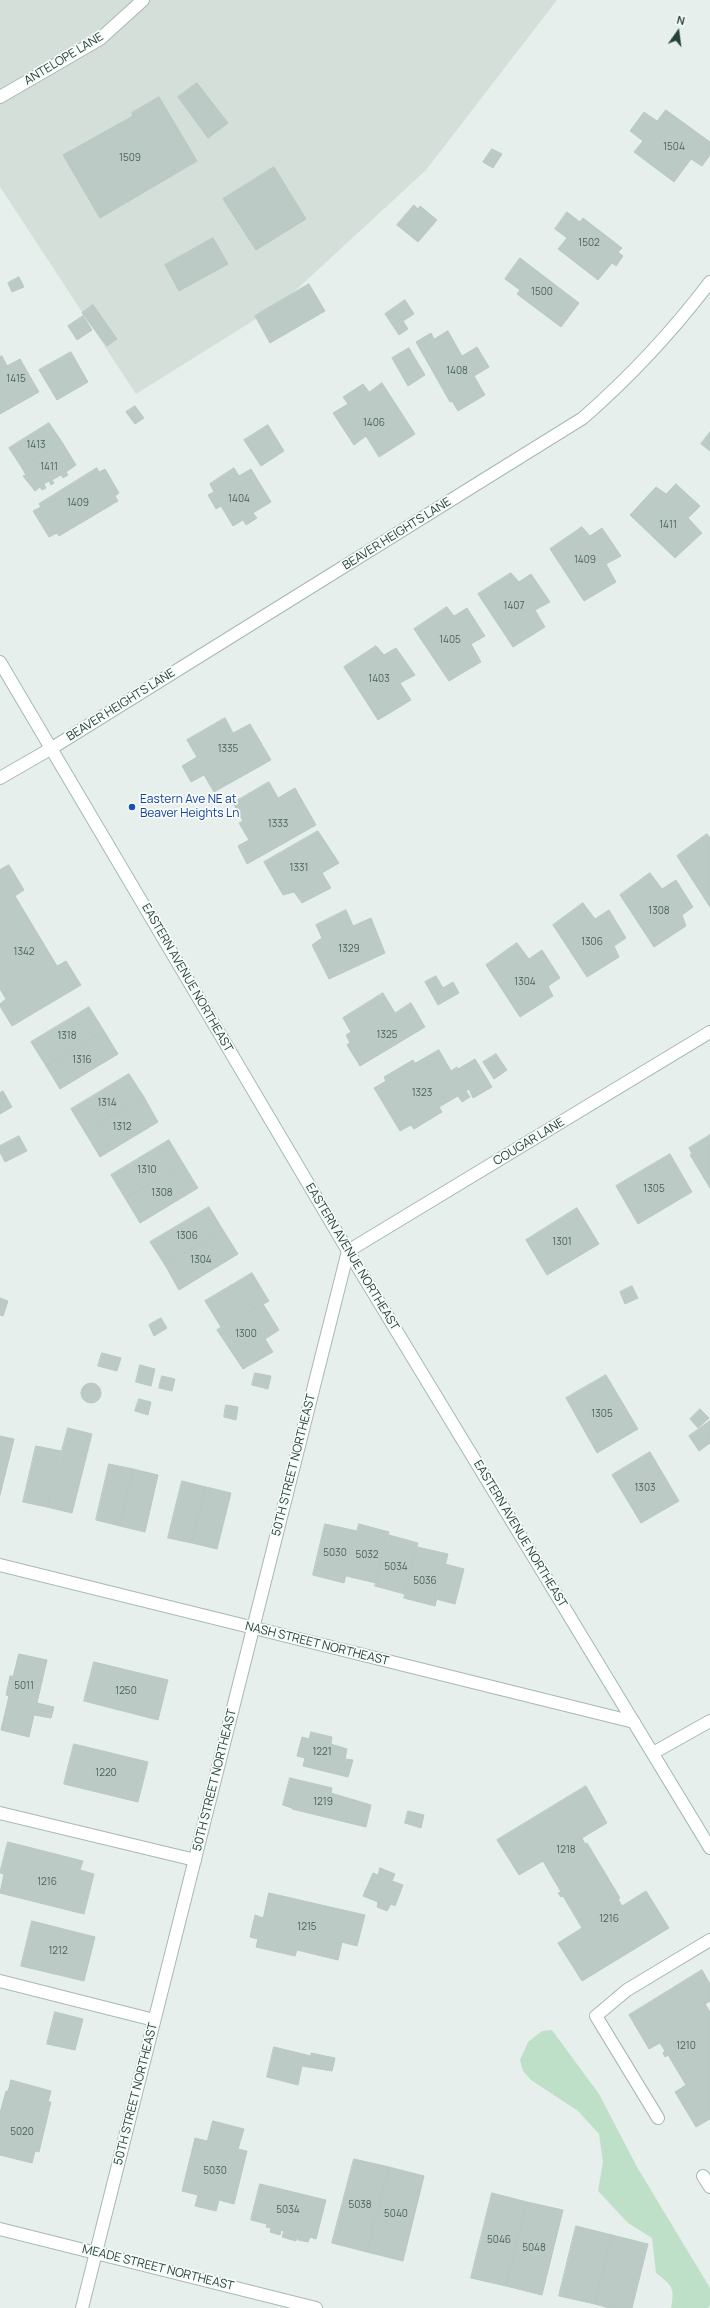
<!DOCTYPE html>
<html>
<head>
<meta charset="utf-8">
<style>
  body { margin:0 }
  #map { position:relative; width:710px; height:2308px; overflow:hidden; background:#e6efeb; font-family:Manrope,sans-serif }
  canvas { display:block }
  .north { position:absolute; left:658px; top:12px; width:40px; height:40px; -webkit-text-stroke:3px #f7fbf9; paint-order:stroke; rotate:14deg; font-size:11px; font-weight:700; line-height:16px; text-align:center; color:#24423a }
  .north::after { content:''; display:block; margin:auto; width:14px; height:18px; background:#24423a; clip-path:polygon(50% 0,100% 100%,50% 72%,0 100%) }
</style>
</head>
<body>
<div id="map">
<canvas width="710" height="2308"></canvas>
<div class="north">N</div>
</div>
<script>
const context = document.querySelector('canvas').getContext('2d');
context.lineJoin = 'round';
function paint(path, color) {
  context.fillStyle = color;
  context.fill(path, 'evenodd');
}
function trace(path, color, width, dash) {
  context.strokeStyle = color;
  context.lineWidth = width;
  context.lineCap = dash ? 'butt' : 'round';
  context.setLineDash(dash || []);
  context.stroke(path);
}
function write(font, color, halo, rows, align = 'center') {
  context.font = font + ' Manrope,sans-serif';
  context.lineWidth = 3.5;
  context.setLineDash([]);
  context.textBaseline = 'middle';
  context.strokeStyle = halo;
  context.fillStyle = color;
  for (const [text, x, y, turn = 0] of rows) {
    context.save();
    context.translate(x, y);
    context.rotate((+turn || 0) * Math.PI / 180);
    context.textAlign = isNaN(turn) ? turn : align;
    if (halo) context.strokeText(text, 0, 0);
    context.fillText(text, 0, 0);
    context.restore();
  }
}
const built = new Path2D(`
  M0,0H557L426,170L283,302L136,394L0,187Z`);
const green = new Path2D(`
  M552,2030L599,2094L637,2167L710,2288V2305L708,2308H671C675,2288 672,2285 656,2273L652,2238L628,2223L598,2191L603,2162L599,2134L578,2111L531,2080L523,2071L520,2060L528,2042L542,2031Z`);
const building = new Path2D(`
  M197,83L228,123L208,138L178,97Z
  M159,97L197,161L100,218L63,155L133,116L132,113Z
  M666,110L710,142V155L702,166L691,159L674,182L634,152L643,141L630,131L644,112L657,121Z
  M492,149L502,154L493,168L483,162Z
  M274,167L306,219L256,250L223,199Z
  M414,205L418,209L420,206L437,220L418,242L397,225Z
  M567,212L580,222L583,218L622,248L618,252L623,256L616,266L612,263L598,280L558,249L567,238L555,229Z
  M213,238L228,264L179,291L165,265Z
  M520,258L579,303L561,327L517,294L520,290L505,279Z
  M19,277L24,287L12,292L8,283Z
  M309,284L325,311L270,343L255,316Z
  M405,300L414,314L403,321L408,329L399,335L385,314Z
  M93,305L117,339L107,346L82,313Z
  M83,316L92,330L77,340L68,326Z
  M448,331L462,356L477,347L489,367L474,376L485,395L458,411L452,401L450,402L416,342L431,333L434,339Z
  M409,348L425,375L408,386L392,358Z
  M71,352L88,382L57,400L39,370Z
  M2,356L7,366L20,359L39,392L0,414V357Z
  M382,383L415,434L379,457L366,436L354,445L333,413L348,404L343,397L363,384L369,392Z
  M135,406L144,418L135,424L126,412Z
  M49,423L62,442L22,468L9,448Z
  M268,425L284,451L261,466L244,440Z
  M710,432V451L701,444Z
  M62,442L76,465L66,472L68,475L63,478L61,475L52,480L54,483L51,485L49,481L44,484L46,488L42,490L40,487L35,491L23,476L26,475L22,468Z
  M97,468L99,472L105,469L119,493L115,496L118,501L59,536L57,533L49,537L33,511L41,507L39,504Z
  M234,468L239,476L251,469L271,502L253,513L257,518L246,525L243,520L233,526L221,506L216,509L208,495L214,492L210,484Z
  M676,484L700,506L688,518L702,533L675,558L630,515L656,487L666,494Z
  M582,527L590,536L602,528L621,556L606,564L616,582L584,601L550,549Z
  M511,573L519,582L531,574L550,602L535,610L545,627L513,647L478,594Z
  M447,607L454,616L467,608L485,636L471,644L481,662L449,681L414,629Z
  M376,646L384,655L396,648L415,675L400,683L411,700L378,720L344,667Z
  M225,718L233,733L250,724L271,760L214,792L204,775L191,782L182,766L197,757L187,740Z
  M269,782L278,798L295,788L316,825L247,864L238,846L249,840L239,823L243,821L233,803Z
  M318,831L339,863L322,873L331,888L302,903L294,892L283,895L264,862Z
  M707,834L710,838V907L677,856Z
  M9,865L24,890L15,896L57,966L66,961L81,985L12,1026L0,1006V1004L6,999L0,989V870Z
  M650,873L662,889L676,880L693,907L682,915L686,926L654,947L620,895Z
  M583,903L595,919L609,910L626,938L614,946L619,957L587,977L553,925Z
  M346,910L353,926L371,918L385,953L329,979L312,945L322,938L316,925Z
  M517,943L529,959L542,950L560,978L548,986L553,996L520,1017L486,965Z
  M436,976L443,988L453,982L459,993L438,1005L425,982Z
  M383,993L395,1013L350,1043L346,1035L351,1032L343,1018Z
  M411,1003L425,1027L360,1066L347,1045Z
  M89,1007L104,1031L46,1066L31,1042Z
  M104,1031L118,1054L60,1089L46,1066Z
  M439,1050L451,1071L457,1067L458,1069L475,1059L492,1087L473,1098L469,1089L466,1091L470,1097L462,1102L458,1096L439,1107L442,1112L414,1129L411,1125L400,1131L374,1088L386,1081L384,1077L413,1060L415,1063Z
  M496,1054L507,1070L494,1079L483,1062Z
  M129,1074L144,1097L85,1132L71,1109Z
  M3,1091L12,1107L0,1114V1093Z
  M144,1097L158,1122L100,1157L85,1132Z
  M710,1135V1188L690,1155L692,1154L689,1148Z
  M19,1136L27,1151L5,1162L0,1152V1146Z
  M169,1140L184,1165L125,1198L111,1175Z
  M670,1154L692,1192L638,1224L616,1186Z
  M184,1165L198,1188L140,1223L125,1198Z
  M209,1207L223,1230L165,1265L150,1242Z
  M577,1208L599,1244L547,1275L526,1240Z
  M223,1230L238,1254L179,1290L165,1265Z
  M252,1273L269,1301L221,1327L205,1301Z
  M632,1286L638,1298L625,1304L620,1292Z
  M0,1298L8,1301L3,1316L0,1315Z
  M263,1304L279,1330L265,1339L273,1352L243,1369L217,1330Z
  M161,1318L167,1328L154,1336L149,1325Z
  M102,1353L121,1358L117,1371L98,1366Z
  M140,1365L155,1369L151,1386L136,1382Z
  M255,1373L271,1376L268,1389L252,1385Z
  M606,1375L638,1429L597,1453L566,1398Z
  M162,1376L175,1379L172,1391L159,1388Z
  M81 1393a10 10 0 1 1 20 0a10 10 0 1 1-20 0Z
  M139,1399L151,1402L148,1415L135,1411Z
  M226,1405L238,1407L236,1420L224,1417Z
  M700,1409L709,1418L698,1428L690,1419Z
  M710,1421V1443L699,1451L689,1436Z
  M68,1428L92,1434L72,1513L47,1507Z
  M0,1436L14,1439L0,1495Z
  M36,1446L61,1451L47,1507L23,1502Z
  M650,1452L679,1501L641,1523L612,1475Z
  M109,1464L133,1469L120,1526L96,1520Z
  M133,1469L158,1475L145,1532L120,1526Z
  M182,1481L206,1487L192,1543L168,1538Z
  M206,1487L231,1493L217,1549L192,1543Z
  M325,1524L357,1531L344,1583L313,1575Z
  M359,1524L389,1532L376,1583L346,1576Z
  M389,1535L418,1543L405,1594L375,1586Z
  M417,1547L448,1554L435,1606L404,1598Z
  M445,1564L464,1569L455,1604L436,1599Z
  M19,1654L47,1660L37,1703L54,1707L51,1718L34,1715L29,1737L1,1730L9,1696L6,1695L10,1676H13Z
  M94,1662L168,1680L158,1720L84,1701Z
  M311,1732L332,1737L331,1744L347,1749L345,1759L353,1760L348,1777L303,1766L305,1758L297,1756L302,1737L309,1739Z
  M74,1744L148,1762L138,1802L64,1784Z
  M290,1778L332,1788L331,1793L371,1805L366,1827L292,1809V1808L283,1805Z
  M586,1786L607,1823L582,1838L585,1844L587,1843L620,1898L618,1899L622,1906L646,1891L669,1928L582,1981L558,1943L582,1928L563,1896L561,1897L558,1893L561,1892L543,1861L519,1875L497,1840Z
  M408,1811L424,1815L421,1828L405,1823Z
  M8,1842L83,1861L80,1870L94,1874L84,1914L0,1893L4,1874L0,1873Z
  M380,1868L395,1874L392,1881L403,1885L395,1906L391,1904L387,1911L377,1907L378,1902L363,1896L373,1873L378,1875Z
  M269,1893L365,1915L357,1946L342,1942L338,1960L297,1950L295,1956L256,1947L258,1939L250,1937L255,1915L263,1918Z
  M32,1921L95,1937L84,1981L21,1966Z
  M702,1970L710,1984V2001L705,2004L710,2012V2119L696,2127L675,2092L686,2085L668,2055L665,2057L663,2053L665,2051L660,2043L649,2049L629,2015Z
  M55,2012L83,2019L75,2050L47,2044Z
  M274,2047L311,2056V2053L335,2058L332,2071L302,2066L298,2085L267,2077Z
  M11,2080L51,2091L48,2102H51L39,2152L35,2151L32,2163L0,2155V2113L6,2091H8Z
  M213,2121L244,2129L238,2149L247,2151L234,2204L219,2200L216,2211L195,2206L198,2195L182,2191L195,2138L207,2141Z
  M354,2159L389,2167L367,2252L332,2243Z
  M389,2167L424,2176L403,2261L367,2252Z
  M260,2184L326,2200L316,2239L310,2237L308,2242L298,2240V2234L296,2241L282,2237L284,2231L281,2230L280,2235L270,2232L271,2228L266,2227L267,2224L251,2220Z
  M492,2193L527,2202L506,2286L471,2278Z
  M527,2202L563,2210L542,2295L506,2286Z
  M576,2226L612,2235L595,2304L559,2296Z
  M612,2235L648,2244L632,2308H609L595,2304Z`);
const lane = new Path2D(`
  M0,1813L195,1860
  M0,1981L154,2020
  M658,2118L596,2016L627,1990L710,1940
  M703,2176L710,2187`);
const street = new Path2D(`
  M0,97L100,39L143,0
  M0,778L52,748L583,418C630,377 672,332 710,282
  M0,1565L634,1722
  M653,1753L710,1721
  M0,2229L316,2308
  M82,2308L348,1251L710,1032`);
const secondary = new Path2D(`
  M0,662L348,1251L710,1848`);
const markers = [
  [132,807,4,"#1a4fb4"]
];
const numberNames = [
  ["1504",674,147],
  ["1509",130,158],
  ["1502",589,243],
  ["1500",542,292],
  ["1408",457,371],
  ["1415",16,379],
  ["1406",374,423],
  ["1413",36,445],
  ["1411",49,467],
  ["1404",239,499],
  ["1409",78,503],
  ["1411",668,525],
  ["1409",585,560],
  ["1407",514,606],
  ["1405",450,640],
  ["1403",379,679],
  ["1335",228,749],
  ["1333",278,824],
  ["1331",299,868],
  ["1308",659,911],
  ["1306",592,942],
  ["1329",349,949],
  ["1342",24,952],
  ["1304",525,982],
  ["1325",387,1035],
  ["1318",67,1036],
  ["1316",82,1060],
  ["1323",422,1093],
  ["1314",107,1103],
  ["1312",122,1127],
  ["1310",147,1170],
  ["1305",654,1189],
  ["1308",162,1193],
  ["1306",187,1236],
  ["1301",562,1242],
  ["1304",201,1260],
  ["1300",246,1334],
  ["1305",602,1414],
  ["1303",645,1488],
  ["5030",335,1553],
  ["5032",367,1555],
  ["5034",396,1567],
  ["5036",425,1581],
  ["5011",24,1686],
  ["1250",126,1691],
  ["1221",322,1752],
  ["1220",106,1773],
  ["1219",323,1802],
  ["1218",566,1850],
  ["1216",47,1882],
  ["1216",609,1919],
  ["1215",307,1927],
  ["1212",58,1951],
  ["1210",686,2046],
  ["5020",22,2132],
  ["5030",215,2171],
  ["5038",360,2205],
  ["5034",288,2210],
  ["5040",396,2214],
  ["5046",499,2240],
  ["5048",534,2248]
];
const streetNames = [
  ["ANTELOPE LANE",64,59,-31],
  ["BEAVER HEIGHTS LANE",397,534,-32],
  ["BEAVER HEIGHTS LANE",121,705,-32],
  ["EASTERN AVENUE NORTHEAST",187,978,60],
  ["COUGAR LANE",529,1142,-31],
  ["EASTERN AVENUE NORTHEAST",352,1257,59],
  ["50TH STREET NORTHEAST",294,1465,-76],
  ["EASTERN AVENUE NORTHEAST",520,1534,59],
  ["NASH STREET NORTHEAST",317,1644,14],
  ["50TH STREET NORTHEAST",215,1780,-76],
  ["50TH STREET NORTHEAST",136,2094,-76],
  ["MEADE STREET NORTHEAST",158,2268,14]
];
const transitNames = [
  ["Eastern Ave NE at",140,800],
  ["Beaver Heights Ln",140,814]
];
paint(built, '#d4dfda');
paint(green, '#bfe0c8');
paint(building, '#bbcac4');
trace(building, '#b8c9c2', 1);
trace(lane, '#a8b8b2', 14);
trace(street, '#a8b8b2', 14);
trace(secondary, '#a4bbb3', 14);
trace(lane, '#fff', 12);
trace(street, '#fff', 12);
trace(secondary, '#fff', 12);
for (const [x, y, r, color] of markers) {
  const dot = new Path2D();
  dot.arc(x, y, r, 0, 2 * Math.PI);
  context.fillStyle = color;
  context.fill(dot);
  trace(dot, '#f7fbf9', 1.5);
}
write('10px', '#4a645c', null, numberNames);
write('12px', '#24423a', '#f7fbf9', streetNames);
write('12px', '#164399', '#f7fbf9', transitNames, 'left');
</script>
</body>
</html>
